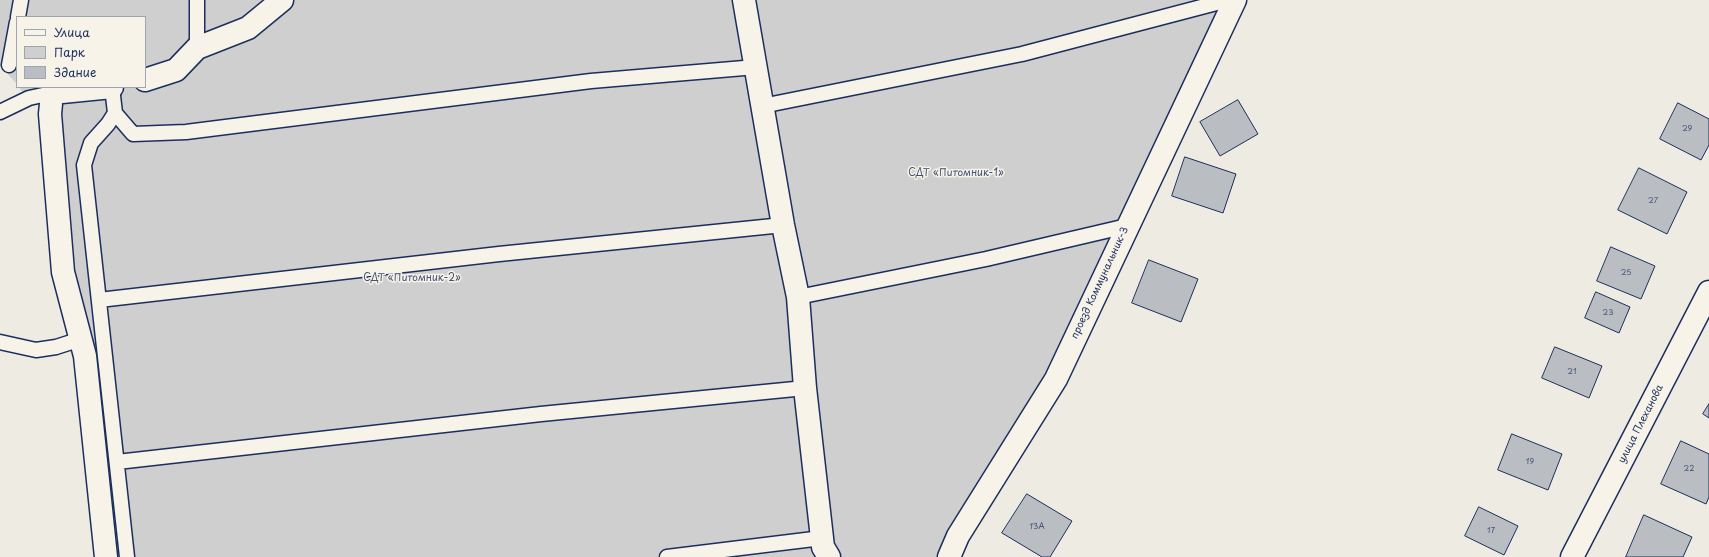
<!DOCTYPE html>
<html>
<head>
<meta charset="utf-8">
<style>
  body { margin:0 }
  #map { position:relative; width:1709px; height:557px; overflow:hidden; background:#eeebe2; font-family:"Playpen Sans",sans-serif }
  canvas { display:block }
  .legend { position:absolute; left:16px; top:16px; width:130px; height:72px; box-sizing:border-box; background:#f7f3e8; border:1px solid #9fa5b1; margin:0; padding:5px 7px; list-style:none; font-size:12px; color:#1b2f5e }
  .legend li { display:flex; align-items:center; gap:8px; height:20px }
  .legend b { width:20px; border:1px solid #9fa5b1 }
</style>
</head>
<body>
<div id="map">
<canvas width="1709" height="557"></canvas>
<ul class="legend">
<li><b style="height:5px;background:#f7f3e8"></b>Улица</li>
<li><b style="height:11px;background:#cfcfcf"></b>Парк</li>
<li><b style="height:11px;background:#babdc2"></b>Здание</li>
</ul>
</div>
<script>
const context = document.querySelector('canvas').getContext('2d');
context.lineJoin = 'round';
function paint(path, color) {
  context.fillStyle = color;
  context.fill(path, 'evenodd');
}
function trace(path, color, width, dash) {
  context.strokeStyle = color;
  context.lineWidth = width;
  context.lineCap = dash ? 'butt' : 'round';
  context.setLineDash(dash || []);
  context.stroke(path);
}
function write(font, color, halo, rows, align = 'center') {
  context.font = font + ' "Playpen Sans",sans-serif';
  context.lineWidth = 3;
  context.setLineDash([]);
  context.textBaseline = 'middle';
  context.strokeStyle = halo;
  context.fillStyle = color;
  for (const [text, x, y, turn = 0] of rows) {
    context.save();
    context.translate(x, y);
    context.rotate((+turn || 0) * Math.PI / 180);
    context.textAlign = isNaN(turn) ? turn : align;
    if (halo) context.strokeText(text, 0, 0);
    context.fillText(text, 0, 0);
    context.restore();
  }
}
const green = new Path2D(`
  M0,0H738L794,301L824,557H109L68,271L55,88L24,95L19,87H145V17H17V84L0,66Z
  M749,0H1230L1049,381L944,557H832Z`);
const building = new Path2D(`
  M1238,100L1258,134L1220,156L1200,122Z
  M1678,103L1709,119V145L1701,160L1660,139Z
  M1185,157L1236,174L1223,213L1172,196Z
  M1639,168L1687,192L1667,234L1618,210Z
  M1611,247L1655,266L1641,299L1597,281Z
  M1149,260L1198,279L1181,322L1132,303Z
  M1596,292L1630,307L1619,333L1585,318Z
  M1555,347L1602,366L1589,398L1542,378Z
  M1709,404V418L1703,414Z
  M1512,434L1562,454L1548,490L1498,470Z
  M1681,441L1709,454V497L1706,504L1661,484Z
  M1027,494L1072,521L1050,557H1042L1002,533Z
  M1479,507L1518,526L1504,555L1465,536Z
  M1644,515L1692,537L1683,557H1626Z`);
const service = new Path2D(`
  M197,0V48
  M18,17L21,0
  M9,65L17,22
  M112,87L115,113L108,124L91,143L84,165L127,557
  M762,106L1022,54L1228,0
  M0,112L29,98L52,93
  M115,113L133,134L186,132L591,81L756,67
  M798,297L986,259L1127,226
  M99,300L499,254L783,225
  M0,342L36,350L56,347L81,339
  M117,462L541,414L805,388
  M667,557L822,538`);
const minor = new Path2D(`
  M744,0L783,225L798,297L805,388L823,547L829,557
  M145,80L176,70L197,48L248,28L282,0
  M106,557L85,356L63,272L50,114L52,93L112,87
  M949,557L958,536L1056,379L1235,0
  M1572,557L1709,292`);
const numberNames = [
  ["29",1687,129],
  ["27",1653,201],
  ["25",1626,273],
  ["23",1608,313],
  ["21",1572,372],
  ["19",1530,462],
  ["22",1689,469],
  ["13А",1037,527],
  ["17",1491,531]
];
const parkNames = [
  ["СДТ «Питомник-1»",956,173],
  ["СДТ «Питомник-2»",412,278]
];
const streetNames = [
  ["проезд Коммунальник-3",1100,283,-65],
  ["улица Плеханова",1641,424,-63]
];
paint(green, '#cfcfcf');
paint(building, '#babdc2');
trace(building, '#1b2f5e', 1);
trace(service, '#1b2f5e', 17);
trace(minor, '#1b2f5e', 25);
trace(service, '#f7f3e8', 14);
trace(minor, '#f7f3e8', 22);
write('8px', '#435277', null, numberNames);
write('10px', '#3f4f75', '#f7f3e8', parkNames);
write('10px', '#1b2f5e', '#f7f3e8', streetNames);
</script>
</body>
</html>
